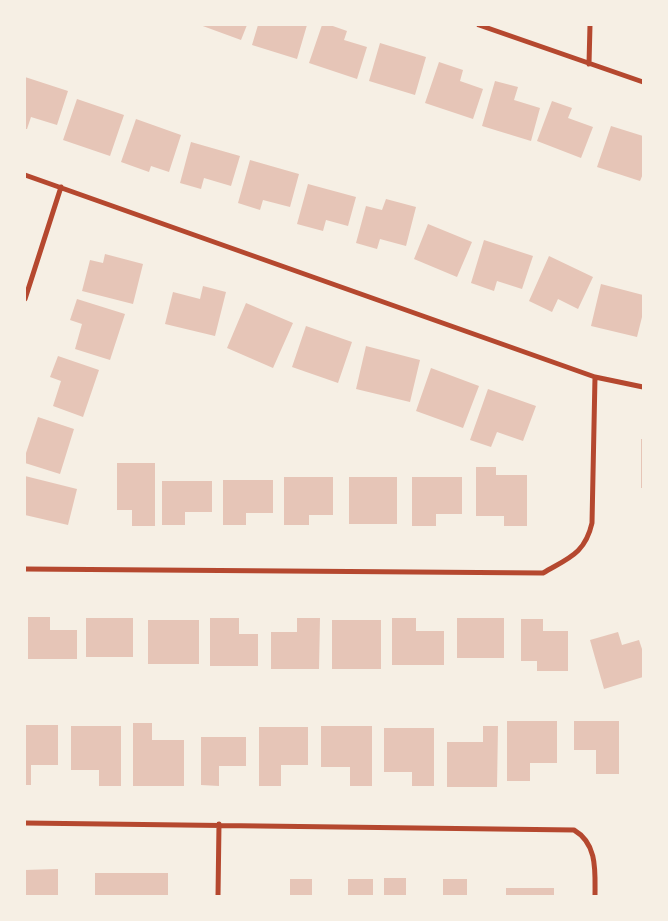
<!DOCTYPE html>
<html>
<head>
<meta charset="utf-8">
<style>
  body { margin:0 }
  #map { position:relative; width:668px; height:921px; overflow:hidden; background:#f6efe4; font-family:"Roboto Serif",serif }
  canvas { display:block }
  .frame { position:absolute; inset:0; border:26px solid #f6efe4; pointer-events:none }
</style>
</head>
<body>
<div id="map">
<canvas width="668" height="921"></canvas>
<div class="frame"></div>
</div>
<script>
const context = document.querySelector('canvas').getContext('2d');
context.lineJoin = 'round';
function paint(path, color) {
  context.fillStyle = color;
  context.fill(path, 'evenodd');
}
function trace(path, color, width, dash) {
  context.strokeStyle = color;
  context.lineWidth = width;
  context.lineCap = dash ? 'butt' : 'round';
  context.setLineDash(dash || []);
  context.stroke(path);
}
const building = new Path2D(`
  M200,25H247L241,40Z
  M258,25H307L297,59L252,45Z
  M322,25H330L347,31L344,40L367,47L357,79L309,63Z
  M380,43L426,57L415,95L369,81Z
  M439,62L463,70L460,81L483,89L473,119L425,103Z
  M25,77L68,91L57,125L31,117L27,129H25Z
  M495,81L518,87L514,100L540,108L531,141L482,126Z
  M77,99L124,115L110,156L63,140Z
  M552,101L572,108L568,118L593,127L581,158L537,141Z
  M136,119L181,135L169,172L151,166L149,172L121,162Z
  M611,126L643,136V174L640,181L597,167Z
  M191,142L240,156L231,186L204,178L201,189L180,183Z
  M250,160L299,174L290,207L263,200L260,210L238,203Z
  M308,184L356,197L348,226L326,220L323,231L297,224Z
  M386,199L416,207L406,246L380,239L377,249L356,243L366,206L382,210Z
  M428,224L472,242L457,277L414,259Z
  M484,240L533,256L522,289L497,281L494,291L471,283Z
  M105,254L143,264L133,304L82,291L90,260L103,263Z
  M549,256L593,277L578,309L558,299L552,312L529,301Z
  M601,284L643,295V313L637,337L591,326Z
  M203,286L226,292L215,336L165,324L173,292L200,299Z
  M77,299L125,314L110,360L75,349L82,324L70,320Z
  M246,303L293,323L273,368L227,348Z
  M306,326L352,342L338,383L292,367Z
  M366,346L420,360L410,402L356,389Z
  M58,356L99,370L83,417L53,406L61,381L50,377Z
  M431,368L479,386L463,428L416,411Z
  M488,389L536,406L523,441L497,432L491,447L470,440Z
  M38,417L74,429L60,474L25,463V456Z
  M641,439H643V488H641Z
  M117,463H155V526H132V510H117Z
  M476,467H496V475H527V526H504V516H476Z
  M25,476L77,489L68,525L25,515Z
  M284,477H333V515H309V525H284Z
  M349,477H397V524H349Z
  M412,477H462V514H436V526H412Z
  M223,480H273V513H246V525H223Z
  M162,481H212V512H185V525H162Z
  M28,617H50V630H77V659H28Z
  M86,618H133V657H86Z
  M210,618H239V634H258V666H210Z
  M297,618H320L319,669H271V632H297Z
  M392,618H416V631H444V665H392Z
  M457,618H504V658H457Z
  M521,619H543V631H568V671H537V661H521Z
  M148,620H199V664H148Z
  M332,620H381V669H332Z
  M618,632L622,645L639,640L643,652V677L604,689L590,640Z
  M507,721H557V763H530V781H507Z
  M574,721H619V774H596V750H574Z
  M133,723H152V740H184V786H133Z
  M25,725H58V765H31V785H25Z
  M71,726H121V786H99V770H71Z
  M321,726H372V786H350V767H321Z
  M483,726H498L497,787H447V742H483Z
  M259,727H308V765H281V786H259Z
  M384,728H434V786H412V772H384Z
  M201,737H246V766H219V786L201,785Z
  M58,869V896H25V870Z
  M95,873H168V896H95Z
  M384,878H406V896H384Z
  M290,879H312V896H290Z
  M348,879H373V896H348Z
  M443,879H467V896H443Z
  M506,888H554V896H506Z`);
const minor = new Path2D(`
  M479,25L643,82
  M589,64L590,25
  M25,175L595,377L643,387
  M25,299L61,187
  M25,569L543,573C568,558 585,554 592,523L595,377
  M25,823L574,830C598,844 595,872 595,896
  M218,896L219,824`);
paint(building, '#e6c5b7');
trace(minor, '#b5482f', 5);
</script>
</body>
</html>
